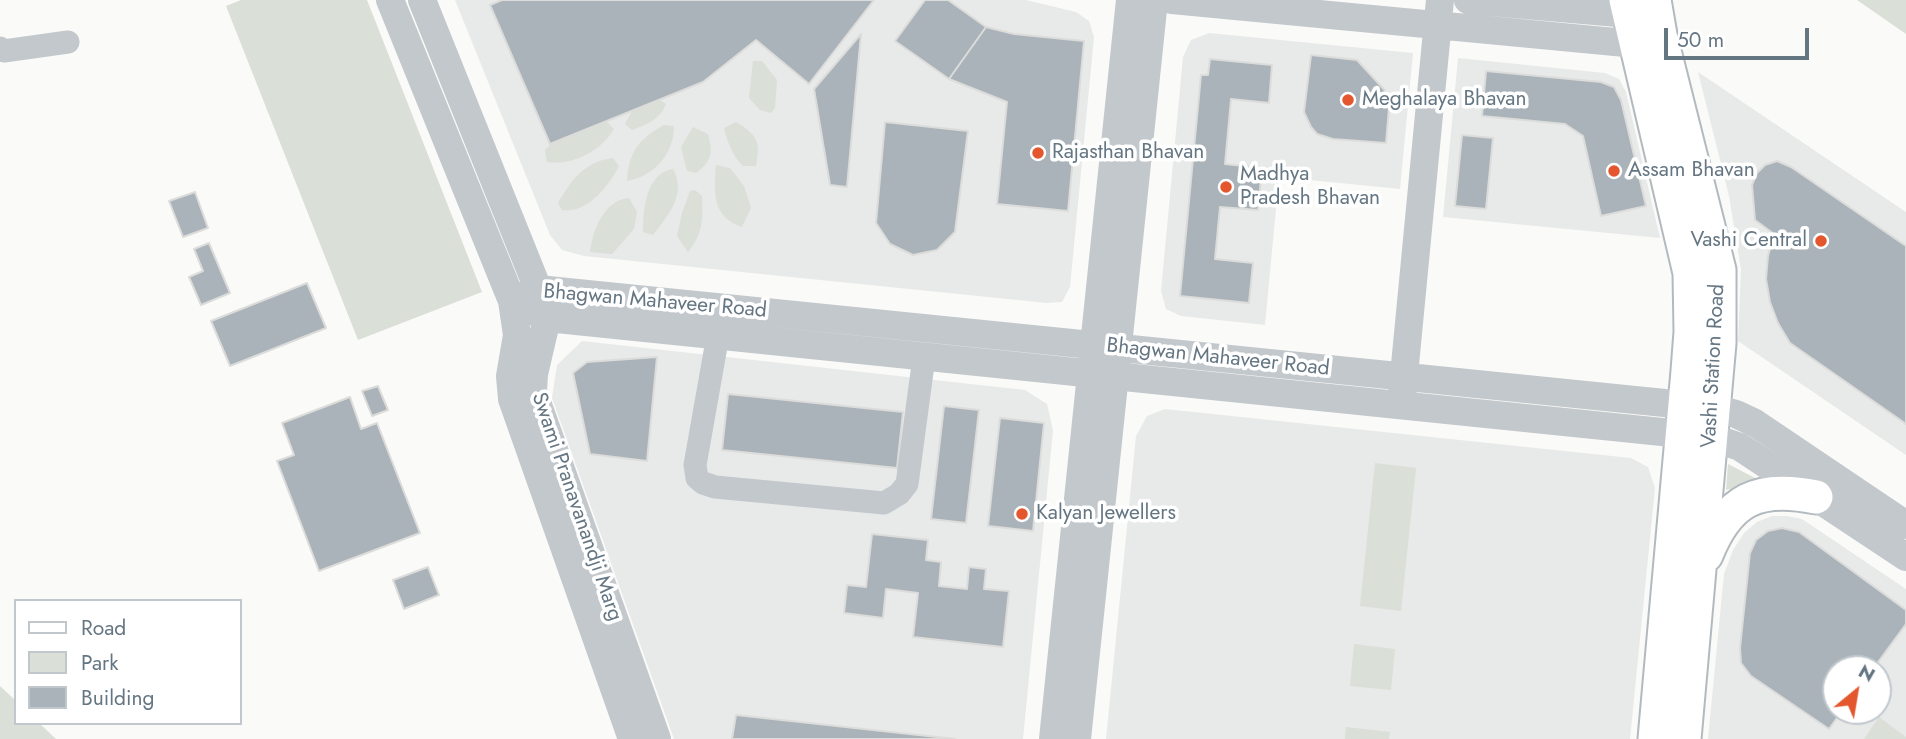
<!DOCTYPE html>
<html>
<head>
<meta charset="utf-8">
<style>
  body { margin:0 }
  #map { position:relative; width:1906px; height:739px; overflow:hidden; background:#fafaf8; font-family:Jost,sans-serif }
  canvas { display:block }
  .legend { position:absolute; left:14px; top:599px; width:228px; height:126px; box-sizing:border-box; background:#fff; border:2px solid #c1c8cd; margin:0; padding:9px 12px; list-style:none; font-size:21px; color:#657683 }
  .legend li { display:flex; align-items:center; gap:14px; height:35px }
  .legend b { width:35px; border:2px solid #c1c8cd }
  .north { position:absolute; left:1822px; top:655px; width:70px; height:70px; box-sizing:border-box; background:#fff; border:2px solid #c1c8cd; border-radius:50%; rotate:30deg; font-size:19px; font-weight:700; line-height:28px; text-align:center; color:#657683 }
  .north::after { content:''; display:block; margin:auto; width:24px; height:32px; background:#e4572e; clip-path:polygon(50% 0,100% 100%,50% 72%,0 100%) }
  .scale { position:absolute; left:1664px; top:28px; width:145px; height:32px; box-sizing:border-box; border:4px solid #657683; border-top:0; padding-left:9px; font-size:21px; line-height:24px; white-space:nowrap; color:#657683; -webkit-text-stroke:5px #fff; paint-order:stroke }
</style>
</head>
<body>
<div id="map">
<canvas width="1906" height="739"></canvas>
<ul class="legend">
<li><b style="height:9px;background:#fff"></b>Road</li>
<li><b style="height:19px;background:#dadfd7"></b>Park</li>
<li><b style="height:19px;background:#aab3b9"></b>Building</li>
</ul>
<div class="north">N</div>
<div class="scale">50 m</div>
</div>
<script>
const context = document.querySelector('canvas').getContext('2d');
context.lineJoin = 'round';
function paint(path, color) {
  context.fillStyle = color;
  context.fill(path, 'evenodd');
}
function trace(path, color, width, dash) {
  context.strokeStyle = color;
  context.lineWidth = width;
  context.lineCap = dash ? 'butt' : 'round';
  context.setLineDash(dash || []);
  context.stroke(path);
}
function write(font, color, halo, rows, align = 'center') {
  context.font = font + ' Jost,sans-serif';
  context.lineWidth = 7;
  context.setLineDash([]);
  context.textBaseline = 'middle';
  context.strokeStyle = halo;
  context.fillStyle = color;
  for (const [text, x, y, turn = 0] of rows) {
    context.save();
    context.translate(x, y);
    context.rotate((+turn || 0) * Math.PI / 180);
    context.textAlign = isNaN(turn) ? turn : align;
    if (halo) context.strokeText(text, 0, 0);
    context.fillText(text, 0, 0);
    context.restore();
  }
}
const built = new Path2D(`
  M455,0H1026L1076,12L1089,21L1094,37L1070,287L1062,302L1047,303L584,256L562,250L550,235Z
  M1209,33L1413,53L1400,189L1279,177L1265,325L1181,316L1166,309L1161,291L1183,57L1191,40Z
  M1458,58L1605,73L1619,79L1626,92L1660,238L1443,217Z
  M1698,72L1906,212V455L1738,341L1741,270L1729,196Z
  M582,341L1025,390L1047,404L1053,430L1023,739H674L552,398L557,365Z
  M1165,409L1631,458L1648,467L1655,488L1630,739H1106L1136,436L1147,416Z
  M1772,516H1787L1802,519L1906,589V739H1708L1724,574L1733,550L1744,533L1757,522ZM1836,669H1878V711H1836Z`);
const green = new Path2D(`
  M241,0H367L482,292L358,340L226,6Z
  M1857,0H1906V34Z
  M753,61H762L777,80L775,108L771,113L760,110L749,98Z
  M654,97L666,104C660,119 648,124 632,130L625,124L636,104Z
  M606,121L614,129C601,151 572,166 547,162L545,150L559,136Z
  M736,122C757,135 761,141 756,166H743C732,155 728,143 724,128Z
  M664,125L674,126C674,153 655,176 627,181C629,151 639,139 664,125Z
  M693,127L708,134C713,153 712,161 696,173L687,171L681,147Z
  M613,158L619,166C609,186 587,214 562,210L558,203C572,179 584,162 613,158Z
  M716,165L730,168L744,186L751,208L742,227C712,217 714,193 716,165Z
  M673,169C687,195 668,215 653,235L643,232C643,210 646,173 673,169Z
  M695,190L702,196C703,219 703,234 688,252L677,236L682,213L690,191Z
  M629,198L637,212L634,229L612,254L590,252C593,230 604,200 629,198Z
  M1375,463L1416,468L1401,611L1360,606Z
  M1728,464L1761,481L1726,490Z
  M1354,644L1395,649L1391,690L1350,686Z
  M0,686L16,701V723H39L56,739H0Z
  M1879,717L1906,737V739H1864Z
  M1346,727L1390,732L1389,739H1345Z`);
const building = new Path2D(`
  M502,0H874L809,84L756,40L703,82L550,144L490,5Z
  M925,0H948L986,27L949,79L895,41Z
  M986,27L1014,34L1084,41L1068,211L997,204L1007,102L949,79Z
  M861,34L847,187L830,185L814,89Z
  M1311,55L1357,60L1390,96L1386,143L1333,139L1317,134L1311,127L1304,112Z
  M1210,59L1272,65L1269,103L1231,99L1225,164L1262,168L1258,210L1220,207L1215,259L1253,263L1249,303L1180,296L1201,75H1208Z
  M1486,71L1601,82L1614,87L1621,100L1646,206L1601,216L1583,136L1565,124L1482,116Z
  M885,122L968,131L955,232L937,250L913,255L890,244L876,223Z
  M1462,135L1493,138L1486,209L1455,206Z
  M1777,161L1791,167L1906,246V424L1790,343L1778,323L1770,302L1766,279L1768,256L1774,234L1755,220L1752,185L1757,173L1765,165Z
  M195,192L208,228L183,237L169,201Z
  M209,243L230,293L201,305L189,277L203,271L194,249Z
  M307,283L326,328L230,366L211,321Z
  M657,357L647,461L590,454L573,373L587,362Z
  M378,386L388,410L372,416L362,391Z
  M728,394L903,412L897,468L722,450Z
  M350,397L361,429L377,423L420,533L319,571L277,461L294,455L282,423Z
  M944,406L979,410L966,523L931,519Z
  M1000,418L1044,423L1033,531L988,526Z
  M1782,528L1799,532L1906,610V624L1873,669H1836V711H1842L1829,729L1751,676L1741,663L1740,648L1750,553L1756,540L1768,531Z
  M872,534L928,540L926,560L941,562L939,586L967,589L969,567L986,569L984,589L1009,591L1003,647L913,637L918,593L886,589L883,618L844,613L847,585L866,587Z
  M428,567L439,595L404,609L393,580Z
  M736,715L955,739H732Z`);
const minor = new Path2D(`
  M0,48L4,51L68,42
  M718,335L695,465L697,478L703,483L715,487L884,503L899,494L907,484L924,357`);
const tertiary = new Path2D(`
  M390,0L512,301L517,335L510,376L512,399L632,739
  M422,0L538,289L547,318L534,374L533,391L657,739
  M1172,0L1636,44
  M1468,0L1629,14
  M512,301L547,318L1711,437L1740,447L1906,557
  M512,301L538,289L1714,408L1736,414L1755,423L1906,525
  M1402,396L1440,0
  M1053,739L1130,0
  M1077,739L1154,0`);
const secondary = new Path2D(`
  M1626,0L1690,273L1691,332L1688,371L1655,739
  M1654,0L1660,35L1719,270V343L1684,739
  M1706,555C1728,499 1758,485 1816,497`);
const markers = [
  [1348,100,7,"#e4572e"],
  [1038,153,7,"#e4572e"],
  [1614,171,7,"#e4572e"],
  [1226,187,7,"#e4572e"],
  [1821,241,7,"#e4572e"],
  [1022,514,7,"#e4572e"]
];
const poiNames = [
  ["Meghalaya Bhavan",1362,100],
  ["Rajasthan Bhavan",1052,153],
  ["Assam Bhavan",1628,171],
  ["Madhya",1240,175],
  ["Pradesh Bhavan",1240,199],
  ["Vashi Central",1807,241,"right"],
  ["Kalyan Jewellers",1036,514]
];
const streetNames = [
  ["Bhagwan Mahaveer Road",655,302,5],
  ["Bhagwan Mahaveer Road",1218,358,6],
  ["Vashi Station Road",1714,366,-87],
  ["Swami Pranavanandji Marg",576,507,71]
];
paint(built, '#e8e9e9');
paint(green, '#dadfd7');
paint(building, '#aab3b9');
trace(building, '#dcdcda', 2);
trace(secondary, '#b3babf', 37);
trace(minor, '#c3c8cc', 23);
trace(tertiary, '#c3c8cc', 28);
trace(secondary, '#fff', 33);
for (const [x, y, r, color] of markers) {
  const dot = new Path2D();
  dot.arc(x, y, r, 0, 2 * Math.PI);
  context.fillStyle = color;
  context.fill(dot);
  trace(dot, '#fff', 2.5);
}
write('21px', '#657683', '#fff', poiNames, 'left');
write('21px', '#657683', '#fff', streetNames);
</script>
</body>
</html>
